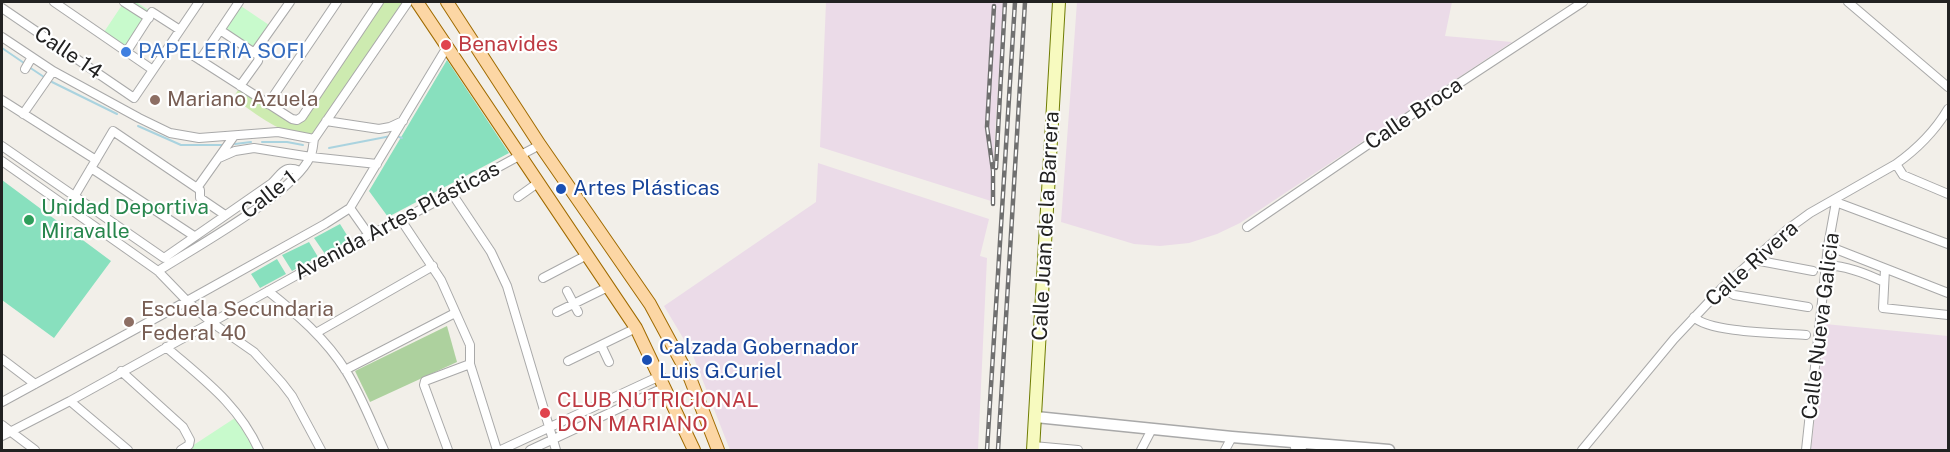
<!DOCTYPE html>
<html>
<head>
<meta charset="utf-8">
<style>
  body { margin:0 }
  #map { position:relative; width:1950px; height:452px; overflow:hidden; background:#f2efe9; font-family:"Public Sans",sans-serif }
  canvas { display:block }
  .frame { position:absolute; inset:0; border:3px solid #222; pointer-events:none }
</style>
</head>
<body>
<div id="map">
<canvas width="1950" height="452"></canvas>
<div class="frame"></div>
</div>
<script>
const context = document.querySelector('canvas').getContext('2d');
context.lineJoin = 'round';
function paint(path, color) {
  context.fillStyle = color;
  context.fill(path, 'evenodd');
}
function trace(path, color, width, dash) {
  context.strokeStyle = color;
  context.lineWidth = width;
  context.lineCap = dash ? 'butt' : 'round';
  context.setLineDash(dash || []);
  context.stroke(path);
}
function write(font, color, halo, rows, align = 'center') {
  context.font = font + ' "Public Sans",sans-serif';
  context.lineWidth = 4.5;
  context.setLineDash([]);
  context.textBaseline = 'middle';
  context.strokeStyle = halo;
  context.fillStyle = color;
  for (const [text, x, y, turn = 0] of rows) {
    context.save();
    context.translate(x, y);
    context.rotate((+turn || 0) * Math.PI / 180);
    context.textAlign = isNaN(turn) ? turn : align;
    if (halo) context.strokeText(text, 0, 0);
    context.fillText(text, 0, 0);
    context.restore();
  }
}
const industrial = new Path2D(`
  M826,2H1003L991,201L820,147Z
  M1077,2H1452L1445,36L1512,42L1240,223L1217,234L1189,243L1160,246L1134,244L1061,222Z
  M818,163L989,219L980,256L987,258L978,450H730L692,353L664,306L816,202Z
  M1825,324L1948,336V450H1811Z`);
const grass = new Path2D(`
  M380,2H408L313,138C280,134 259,116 233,98L240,87L267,105L301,119Z`);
const forest = new Path2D(`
  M447,326L457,362L370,402L355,371Z`);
const park = new Path2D(`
  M124,2H136L152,12L127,51L102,35Z
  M238,4L272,27L254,53L220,30Z
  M238,416L254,450H186Z`);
const pitch = new Path2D(`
  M447,60L509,153L388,217L369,191Z
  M2,180L111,261L54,338L2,300Z
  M340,224L350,240L325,254L314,238Z
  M309,242L318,257L292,271L282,255Z
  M277,259L286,274L260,288L251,274Z`);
const stream = new Path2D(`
  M2,48L24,63
  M29,67L44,77
  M52,82L117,114
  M138,126L181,145H224
  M399,137L402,138
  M262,142H287L303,145
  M235,144L251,142
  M329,148L391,136`);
const minor = new Path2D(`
  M54,2L153,70
  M124,2L149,18
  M1848,2L1948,87
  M2,8L134,98L199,2
  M220,30L259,56L258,61L240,86
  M2,37L53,71L139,118L170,133L199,138L278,132L314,139
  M172,42L292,119L297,120L302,117L379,2
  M127,51L152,12L180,30
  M254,53L290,2
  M200,60L239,2
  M25,69L32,57
  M2,100L96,160
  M268,104L337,2
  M23,114L53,71
  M326,121L379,129L390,127L403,121
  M2,146L164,258L272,183C283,172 284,165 300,171
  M219,158L235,151L254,148L311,157L377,164
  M2,161L158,271L187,301L211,322L254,352L282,383L292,396L321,450
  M1896,164L1903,175L1948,194
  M91,168L194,236
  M197,188L234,136
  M451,192L491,252L507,286L556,450
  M518,197L539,182
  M1833,201L1948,244
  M68,207L113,131L200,190V198L225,215
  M350,208L369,235
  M401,220L441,280L470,345V364L497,450
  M1247,227L1420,109L1583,2
  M1828,246L1948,293
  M1755,259L1760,261L1813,271
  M1826,265C1847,266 1865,273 1884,282
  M1885,269L1883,308L1948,315
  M158,271C194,248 294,193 310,157C313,152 313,144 314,139L408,2
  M543,278L587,255
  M1722,288L1734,295L1808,307
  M268,291C297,314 326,339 346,371C361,395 372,424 384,450
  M567,291L578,312
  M557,312L608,287
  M1694,317C1709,333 1783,333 1806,335
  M316,333L433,266
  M601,345L609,362
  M166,347C204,380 238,404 259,450
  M2,359L35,384
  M568,361L636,328
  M345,370L455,313
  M121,371L183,427L190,440L189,445L181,450
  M70,401L128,450
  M2,402L187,301L325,224L350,208L447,47
  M2,425L35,450
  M2,436L70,401L369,235C428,209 483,174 540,145
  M1033,446L1078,450
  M1295,447L1302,450
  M448,450L424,385L425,381L470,364
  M501,450L660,376
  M530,450L665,387
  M1141,450L1152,429
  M1225,450L1232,437
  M1582,450L1674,339L1722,288L1788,229L1810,213L1896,164C1917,149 1935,131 1948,109
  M1806,450L1828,246L1836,202`);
const tertiary = new Path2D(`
  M1036,417L1232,437L1389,450`);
const secondary = new Path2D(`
  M1033,450L1059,2`);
const primary = new Path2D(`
  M417,2L636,328L694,450
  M447,2L540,145L650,304L690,378L718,450`);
const rail = new Path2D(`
  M996,168L1005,2
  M993,204V171L987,127L994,6
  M987,450L1015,2
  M998,450L1025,2`);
const markers = [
  [446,45,6,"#e0444e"],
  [126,52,6,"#3f7fe0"],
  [155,100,6,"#8d6e63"],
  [561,189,6,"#1a4fb4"],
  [29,220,6,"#2e9e5b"],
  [129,322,6,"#8d6e63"],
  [647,360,6,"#1a4fb4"],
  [545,413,6,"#e0444e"]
];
const healthNames = [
  ["Benavides",458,45],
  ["CLUB NUTRICIONAL",557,401],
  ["DON MARIANO",557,425]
];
const shopNames = [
  ["PAPELERIA SOFI",138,52]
];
const streetNames = [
  ["Calle 14",68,53,34],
  ["Calle Broca",1414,114,-34],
  ["Calle 1",269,195,-38],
  ["Avenida Artes Plásticas",397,221,-28],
  ["Calle Juan de la Barrera",1046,226,-87],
  ["Calle Rivera",1752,264,-42],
  ["Calle Nueva Galicia",1821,326,-83]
];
const educationNames = [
  ["Mariano Azuela",167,100],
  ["Escuela Secundaria",141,310],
  ["Federal 40",141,334]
];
const transitNames = [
  ["Artes Plásticas",573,189],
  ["Calzada Gobernador",659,348],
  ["Luis G.Curiel",659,372]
];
const leisureNames = [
  ["Unidad Deportiva",41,208],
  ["Miravalle",41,232]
];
paint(industrial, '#ebdbe8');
paint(grass, '#cdebb0');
paint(forest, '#add19e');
paint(park, '#c8facc');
paint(pitch, '#88e0be');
trace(stream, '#aad3df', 2);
trace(minor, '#a9a9a9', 10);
trace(tertiary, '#a9a9a9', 13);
trace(secondary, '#707d05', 14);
trace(primary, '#a06b00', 14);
trace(minor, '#fff', 8);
trace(tertiary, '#fff', 10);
trace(secondary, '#f7fabf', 12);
trace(primary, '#fcd6a4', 12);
trace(rail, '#707070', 4.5);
trace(rail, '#fff', 2, [7]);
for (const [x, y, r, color] of markers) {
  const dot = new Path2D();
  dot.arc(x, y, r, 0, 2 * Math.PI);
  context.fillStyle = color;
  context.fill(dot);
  trace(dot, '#fff', 2);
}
write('21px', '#be3a42', '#fff', healthNames, 'left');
write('21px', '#366cbe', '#fff', shopNames, 'left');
write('21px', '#222', '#fff', streetNames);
write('21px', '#785e54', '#fff', educationNames, 'left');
write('21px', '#164399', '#fff', transitNames, 'left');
write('21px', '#27864d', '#fff', leisureNames, 'left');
</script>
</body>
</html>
